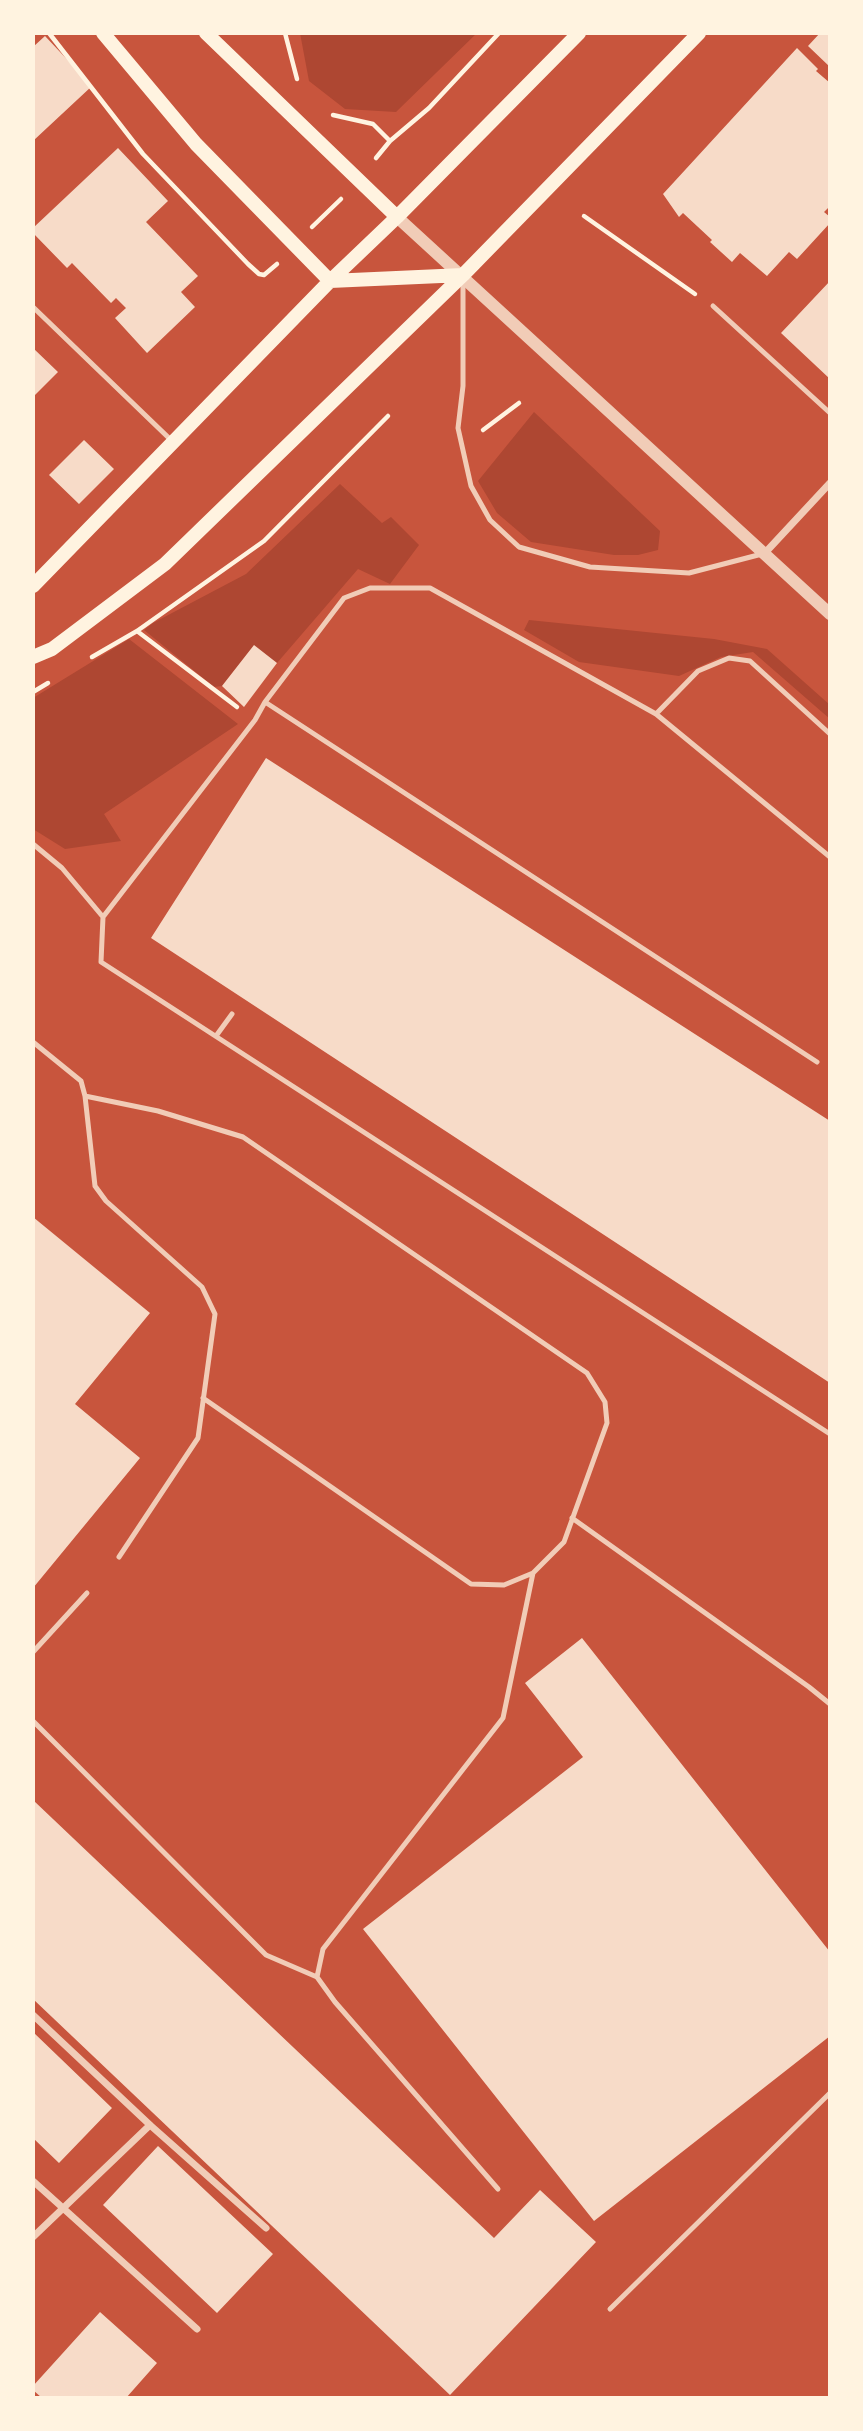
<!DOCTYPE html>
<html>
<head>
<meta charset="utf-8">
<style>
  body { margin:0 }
  #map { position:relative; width:863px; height:2431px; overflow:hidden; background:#c8553d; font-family:Roboto,sans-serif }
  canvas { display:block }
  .frame { position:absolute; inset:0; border:35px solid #fff3e0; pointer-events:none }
</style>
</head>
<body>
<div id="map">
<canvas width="863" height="2431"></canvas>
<div class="frame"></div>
</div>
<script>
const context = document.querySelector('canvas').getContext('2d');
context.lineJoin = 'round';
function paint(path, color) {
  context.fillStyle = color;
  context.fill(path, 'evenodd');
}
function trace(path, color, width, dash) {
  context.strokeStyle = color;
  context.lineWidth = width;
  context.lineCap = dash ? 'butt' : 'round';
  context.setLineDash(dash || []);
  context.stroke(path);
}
const green = new Path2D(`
  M300,33H477L396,112L345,109L309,81Z
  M534,412L660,531L658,550L638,555H614L531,542L497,513L478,481Z
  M340,484L382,523L391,517L419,545L390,584L358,569L277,663L254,646L222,686L214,687L144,630L153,623L246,574Z
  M529,620L714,639L767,649L830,705V719L753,652L721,657L679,676L579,662L524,630Z
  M129,639L238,724L104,814L121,841L65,849L33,829V698Z`);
const building = new Path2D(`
  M820,33H830V67L808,46Z
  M45,36L92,86L33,141V47Z
  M797,48L818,69L816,71L830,83V206L824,212L830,217V223L797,259L789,252L767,276L740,253L732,262L710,242L712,240L683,213L679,217L663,194Z
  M118,148L168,201L146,222L198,276L181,292L195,307L147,353L115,318L126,308L116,298L111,303L72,263L67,268L33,233V228Z
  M830,281V379L781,333Z
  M33,348L58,372L33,397Z
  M84,440L114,469L79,504L49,475Z
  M254,645L277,663L244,707L222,686Z
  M266,758L830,1121V1383L151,938Z
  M33,1217L150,1313L75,1404L140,1458L33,1588Z
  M582,1638L830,1952V2036L594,2221L363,1929L583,1757L525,1683Z
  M33,1800L494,2238L540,2190L596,2242L450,2395L33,1999Z
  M33,2032L112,2108L59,2163L33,2138Z
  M158,2146L273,2254L217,2313L103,2205Z
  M100,2312L157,2363L126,2398H42L33,2390V2386Z`);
const path = new Path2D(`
  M49,33L143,154L248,264L259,274L264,275L277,264
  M285,33L297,79
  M333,115L373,124L390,141
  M376,158L390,141L429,108L499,33
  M584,216L695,294
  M312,227L341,199
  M483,430L519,403
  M137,631L237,707
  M92,657L137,631L264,541L388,416
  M33,692L48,683`);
const service = new Path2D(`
  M463,279V386L458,428L471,486L490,520L519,547L590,567L689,573L762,554
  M713,306L830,413
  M33,307L172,441
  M265,702L817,1062
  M656,714L698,671L729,658L750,661L830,734
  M33,844L62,868L103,917L101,962L830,1434
  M103,917L255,720L265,702L344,598L370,588H430L656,714L830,857
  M216,1036L232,1014
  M33,1042L81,1081L85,1096L95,1186L106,1201L202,1287L215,1314L198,1438L119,1557
  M85,1096L158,1111L243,1137L587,1373L605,1402L607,1423L564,1542L533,1573L504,1585L471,1584L203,1398
  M572,1518L809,1687L830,1704
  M33,1652L87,1593
  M33,1721L266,1955L317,1977
  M498,2189L335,2002L317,1977L323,1949L503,1718L533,1573
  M610,2309L830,2093`);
const minor = new Path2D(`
  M764,554L830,483
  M33,2015L150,2125L266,2228
  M33,2181L197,2329
  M33,2237L150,2125`);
const tertiary = new Path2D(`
  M397,217L830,614`);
const secondary = new Path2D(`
  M103,33L196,144L330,281L463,275
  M206,33L397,217
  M33,586L330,281L397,217L579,33
  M33,657L52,649L165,564L463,275L699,33`);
paint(green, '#ae4732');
paint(building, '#f7dbc8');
trace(path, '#fff3e0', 4.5);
trace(service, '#f1ccb7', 5);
trace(minor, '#f1ccb7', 7);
trace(tertiary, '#f1ccb7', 12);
trace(secondary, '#fff3e0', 14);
</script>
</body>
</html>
